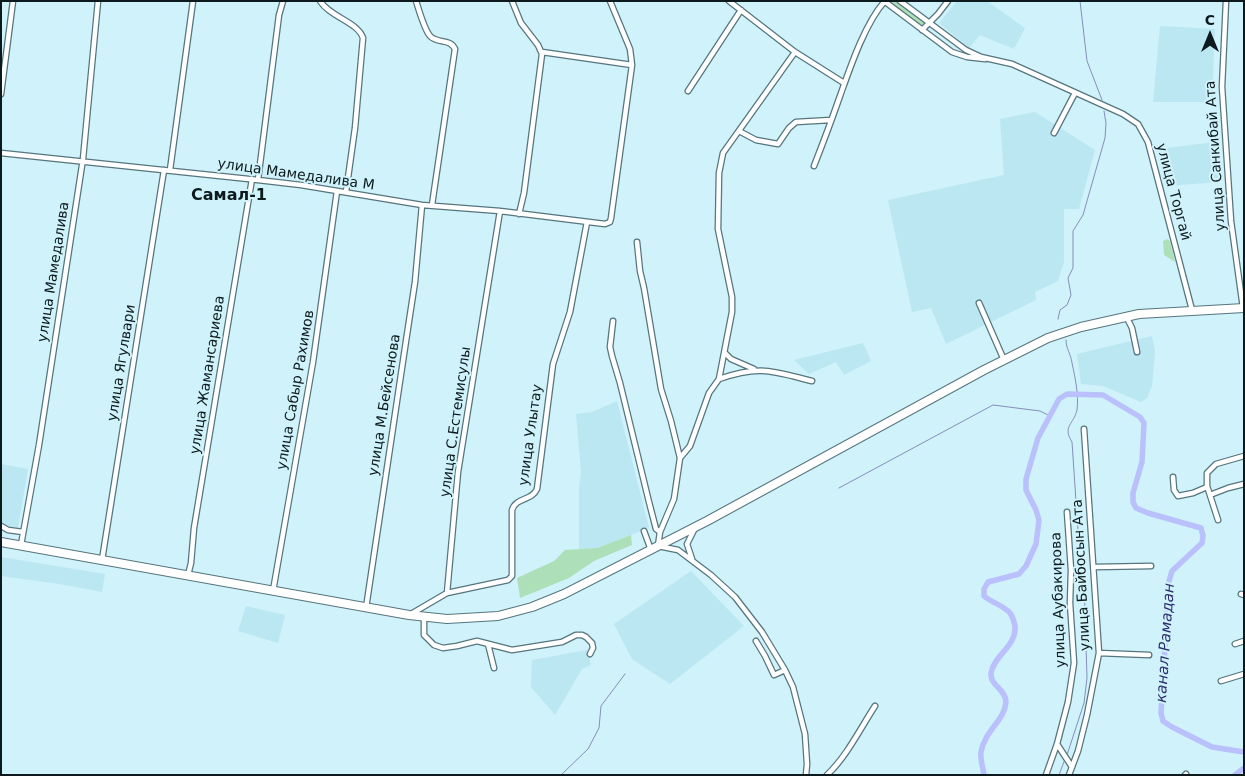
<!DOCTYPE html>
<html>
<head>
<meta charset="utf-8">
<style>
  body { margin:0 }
  #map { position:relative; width:1245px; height:776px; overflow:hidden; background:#cff2fb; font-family:"DejaVu Sans",sans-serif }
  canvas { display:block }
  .frame { position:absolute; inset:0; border:2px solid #0d1a1d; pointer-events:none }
  .north { position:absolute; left:1185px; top:10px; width:50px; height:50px; -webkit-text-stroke:4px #cff2fb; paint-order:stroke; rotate:0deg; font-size:14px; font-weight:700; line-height:20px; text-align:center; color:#0d1a1d }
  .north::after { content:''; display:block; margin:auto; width:18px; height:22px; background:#0d1a1d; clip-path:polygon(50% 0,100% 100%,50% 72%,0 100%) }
</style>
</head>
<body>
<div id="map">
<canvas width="1245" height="776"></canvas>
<div class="frame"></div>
<div class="north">С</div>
</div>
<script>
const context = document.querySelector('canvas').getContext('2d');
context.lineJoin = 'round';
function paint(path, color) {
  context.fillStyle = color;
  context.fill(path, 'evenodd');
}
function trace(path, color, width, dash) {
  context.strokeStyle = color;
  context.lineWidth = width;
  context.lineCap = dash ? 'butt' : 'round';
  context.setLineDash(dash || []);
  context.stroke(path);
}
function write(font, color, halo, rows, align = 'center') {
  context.font = font + ' "DejaVu Sans",sans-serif';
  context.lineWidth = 4;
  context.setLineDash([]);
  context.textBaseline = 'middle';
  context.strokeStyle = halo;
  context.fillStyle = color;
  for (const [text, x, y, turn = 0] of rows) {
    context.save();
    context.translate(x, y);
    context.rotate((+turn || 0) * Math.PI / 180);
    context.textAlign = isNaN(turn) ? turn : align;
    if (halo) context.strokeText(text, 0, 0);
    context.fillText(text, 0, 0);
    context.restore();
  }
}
const built = new Path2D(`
  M957,1H987L1025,28L1014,49L980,35L969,48L939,23Z
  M1160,26L1215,29L1212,102H1153Z
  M1035,112L1095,150L1079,209H1064V262L1058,281L1035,292L1036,300L946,344L931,308L912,312L888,200L1004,175L1000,119Z
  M1215,142L1219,182L1167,186L1159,149Z
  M1152,336L1155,351L1152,386L1147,398L1141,402L1103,386L1081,384L1077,354Z
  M863,343L871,361L844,375L836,362L809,374L794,360Z
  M617,401L649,528L597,548L579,550V488L581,472L576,414L592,412Z
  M1,464L28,469L18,528L1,525Z
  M1,557L105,574L102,592L59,584L1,576Z
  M691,571L744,626L670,684L632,659L614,624Z
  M246,606L285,615L278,643L238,631Z
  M587,650L591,665L582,669L555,715L531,687L532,660Z`);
const green = new Path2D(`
  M890,1H895L925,23L922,25L889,3Z
  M1167,239L1170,241L1175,262L1164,255L1163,241Z
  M631,535L632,545L594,561L569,578L520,598L517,578L554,561L565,550L597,548Z`);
const stream = new Path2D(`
  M1080,1L1087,61L1102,100
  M1058,319L1060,310L1067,305L1071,295L1068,278L1073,268V231L1083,215L1105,138L1106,123L1104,111
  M1066,340C1066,349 1071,354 1072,363C1075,377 1079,395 1077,410C1074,424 1062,426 1072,442L1078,531L1083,547L1087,678L1084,703L1067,755
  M839,488L993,405L1040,411L1050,416
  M561,775L588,749L599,728L601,706L625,674
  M1059,775L1065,759`);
const canal = new Path2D(`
  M984,775C983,768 980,759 981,752C985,730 1005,720 1006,702C1006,689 990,686 991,673C994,655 1016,647 1015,627C1014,621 1013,617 1010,613C1003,605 992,603 984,596V589L988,582L1019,574L1026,566L1036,544L1039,520L1036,510L1026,490V479L1038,438L1059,399L1067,394L1103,395L1140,417L1144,423L1142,462L1133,493V502L1136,508L1148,513L1201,528L1203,536L1202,543L1172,571L1169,581L1161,713L1163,721L1172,727L1212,747L1244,752
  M1235,775L1244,768`);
const street = new Path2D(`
  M320,1C330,17 358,22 363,38L355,128L346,192
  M416,1C419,10 424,29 430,36C437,44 450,38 455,49L432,205
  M512,1L521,23L538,45L542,54L524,193L519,214
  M729,1L795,52L844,83
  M884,1L952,52L967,57L985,59
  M900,1L966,50L981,57L1012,64L1123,114L1138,124L1148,142L1192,310
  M1226,1L1222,87L1231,221L1243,308
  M922,30L938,14L948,1
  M542,52L632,65
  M688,91L741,10
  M1,94L13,1
  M739,131L756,140L778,144L789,128L796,122L831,120
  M1054,133L1075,93
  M1,153L258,180L301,185L422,205L500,211L605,224L610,222L611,218L632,65L630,49L610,1
  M814,166C823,143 832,119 840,96C850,68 865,23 885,1
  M170,170L193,1
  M258,180L279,15L283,1
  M637,242L640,271L644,288L661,389L671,421L680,458L674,499L660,532L658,546L678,550L711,575L735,597L762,632L785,670L793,687L805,734L807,764L806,775
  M979,303L1004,360
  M1126,316L1132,328L1137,352
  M613,321L610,347L612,356L620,383L649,502L656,529L660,532
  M725,353L731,359L754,369
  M719,379C760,365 772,371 812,381
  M680,458L690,446L709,393L719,379L732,312V297L718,229L719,173L723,153L795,52
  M1173,477L1174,490L1178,496L1193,493L1207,487
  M1210,495L1228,488L1244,484
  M1218,520L1207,486V473L1216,464L1244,456
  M1,526L8,530L23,532
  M644,531L651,550
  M21,545L39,445L83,159L98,1
  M692,559L687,544L695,528
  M102,560L164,170
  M1095,567L1151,566
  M188,575L191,563L194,528L252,179
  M273,591L313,362L337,191
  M447,593L458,472L500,211
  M1241,594L1244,595
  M366,608L406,341L415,282L422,205
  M411,614L447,593L508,580L512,576V510C516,497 532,501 537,489L553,364L570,312L587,222
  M424,617V635L434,645L443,648L457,646L477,641L512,650L562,642L576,635H582L586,637L592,643L593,648L590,654
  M756,641L765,656L774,675L785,670
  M488,644L494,668
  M1235,644L1244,641
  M1099,653L1149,655
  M1221,681L1244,674
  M1057,744L1072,767
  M827,775C847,756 860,729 875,706
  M1046,775L1057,744L1068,702L1074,663L1070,603L1071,570L1067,512
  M1069,775L1078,751L1087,715L1099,653L1084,429
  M1185,775L1186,774`);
const highway = new Path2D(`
  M1,542L409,615L447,619L498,616L532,607L564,594L707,521L984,370L1048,338L1081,327L1139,314L1244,308`);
const streetNames = [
  ["улица Санкибай Ата",1216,156,-94],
  ["улица Мамедалива М",296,175,8],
  ["улица Торгай",1173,192,75],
  ["улица Мамедалива",54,272,-81],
  ["улица Ягулвари",122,363,-81],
  ["улица Жамансариева",208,375,-81],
  ["улица Сабыр Рахимов",296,390,-80],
  ["улица М.Бейсенова",385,405,-81],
  ["улица С.Естемисулы",456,422,-82],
  ["улица Улытау",531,435,-82],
  ["улица Байбосын Ата",1082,575,-93],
  ["улица Аубакирова",1059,600,-92]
];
const waterNames = [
  ["канал Рамадан",1166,643,-86]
];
const quarterNames = [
  ["Самал-1",229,196]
];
paint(built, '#bbe7f2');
paint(green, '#ade0b8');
trace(stream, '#858eb8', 1);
trace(canal, '#b9c0fb', 5.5);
trace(street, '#56757d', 7);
trace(highway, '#56757d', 10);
trace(street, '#fff', 4.5);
trace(highway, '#fff', 8);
write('14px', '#0d1a1d', '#cff2fb', streetNames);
write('italic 15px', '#2e2e70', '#cff2fb', waterNames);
write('bold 16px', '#0d1a1d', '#cff2fb', quarterNames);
</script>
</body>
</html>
